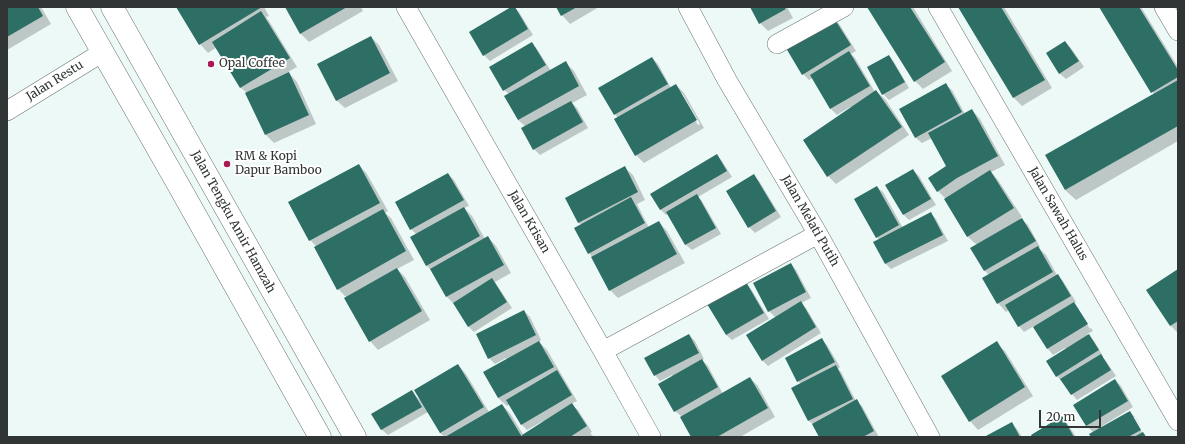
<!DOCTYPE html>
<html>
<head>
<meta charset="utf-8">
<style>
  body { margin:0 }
  #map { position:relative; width:1185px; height:444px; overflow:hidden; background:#edf9f7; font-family:Merriweather,serif }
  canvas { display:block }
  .frame { position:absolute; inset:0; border:8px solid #313535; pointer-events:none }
  .scale { position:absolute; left:1039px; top:410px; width:62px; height:18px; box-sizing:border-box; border:2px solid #313535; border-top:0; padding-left:5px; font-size:12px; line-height:14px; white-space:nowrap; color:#313535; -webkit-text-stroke:3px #fff; paint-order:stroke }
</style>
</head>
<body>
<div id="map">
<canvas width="1185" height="444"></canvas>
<div class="frame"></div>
<div class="scale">20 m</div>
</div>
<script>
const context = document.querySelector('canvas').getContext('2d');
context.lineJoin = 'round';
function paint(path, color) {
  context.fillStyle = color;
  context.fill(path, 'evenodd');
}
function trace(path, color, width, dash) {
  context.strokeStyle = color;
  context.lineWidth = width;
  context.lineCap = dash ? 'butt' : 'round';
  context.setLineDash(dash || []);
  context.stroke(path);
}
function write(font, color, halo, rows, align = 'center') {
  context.font = font + ' Merriweather,serif';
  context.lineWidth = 4;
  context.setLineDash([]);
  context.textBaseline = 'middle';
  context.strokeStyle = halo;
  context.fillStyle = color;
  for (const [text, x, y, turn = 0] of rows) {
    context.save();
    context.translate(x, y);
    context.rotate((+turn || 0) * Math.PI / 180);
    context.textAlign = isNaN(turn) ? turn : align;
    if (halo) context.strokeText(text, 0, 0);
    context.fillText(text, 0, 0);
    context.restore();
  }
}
const shadow = new Path2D(`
  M7,7H41L51,24L7,50Z
  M177,7H264L269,16L266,17L269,21L297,67L288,72L297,82L316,124L274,143L266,135L246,92L241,88L217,47L208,53L200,44Z
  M286,7H361L363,11L309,42L301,34Z
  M513,7H514L519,12L533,35L490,61L484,55Z
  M557,7H599L570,24L562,15Z
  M751,7H787L793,18L768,31L760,23Z
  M868,7H913L952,71L923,89L915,81Z
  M959,7H1004L1052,88L1022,106L1014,98Z
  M1100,7H1141L1178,67V141L1076,200L1065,190L1154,94Z
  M834,19L840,25L856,51L851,54L855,58L875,92L876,91L885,99L909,135L836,184L828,176L851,108L850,107L837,115L831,109L813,78L809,80L803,74L787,48Z
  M371,37L379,45L398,81L345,108L336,100Z
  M1065,42L1071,48L1084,67L1066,79L1060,74L1047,53Z
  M532,43L537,49L551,71L566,63L574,71L587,95L572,103L577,108L588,128L540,155L534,149L526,127L518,120L509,94L504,90Z
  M889,56L894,62L909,88L889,100L883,94Z
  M652,58L658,64L671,88L676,85L684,93L704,128L644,163L636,155L618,118L615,114ZM680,93H682L700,124L698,125Z
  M946,85L952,90L965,114L972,110L980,119L1005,165L991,172L998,180L1022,217L1020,218L1028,225L1040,247L1039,248L1046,255L1057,275L1063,281L1076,302L1073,303L1079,309H1077L1090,329L1091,328L1079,309L1093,331L1087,334L1094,341L1103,356L1102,357L1106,361L1116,376L1077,400L1057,376L1066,349L1065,348L1053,355L1048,349L1034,326L1024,332L1019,326L1009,310L1006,312L998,303L989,275L984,270L977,245L968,237L946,199L938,191L947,166L932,138L922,143L916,138L901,110Z
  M717,155L722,161L732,177L698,197L702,201L721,234L692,250L686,245L668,214L666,215L660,209Z
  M359,165L367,174L388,211L385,213L391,218L414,260L397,269L405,277L430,320L378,350L370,341L347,298L338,289L317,247L310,240Z
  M624,167L633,175L645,200L637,204L649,228L659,222L667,231L685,263L618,298L610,290L593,258L589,253L581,225L579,223L566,198Z
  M913,170L919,176L936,205L909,220L904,215L886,186Z
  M448,174L454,180L469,206L464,208L472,216L485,239L488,237L496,246L511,273L495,282L512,308L474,332L468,326L455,305L446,296L432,271L426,265L416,234L411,229L396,203Z
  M754,176L759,181L781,217L755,233L749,227Z
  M877,187L883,192L903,228L931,214L936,219L948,241L891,269L886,264L879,240L877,237Z
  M791,264L796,270L811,298L801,303L806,308L821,333L768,366L762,360L776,318L769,311L754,283Z
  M1178,270V333L1171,326L1147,290Z
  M746,283L751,289L769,319L732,340L726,335Z
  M524,311L530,317L541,340L539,342L547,350L577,401L571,404L578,410L592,432L590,433L594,437H445L440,433L428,412L388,435L382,430L373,414L411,391L420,400L458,365L466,374L489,412L502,405L510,413L524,436L544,423L543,421L527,430L522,425L510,404L507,406L498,398L507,360L506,358L495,364L489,358Z
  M689,335L695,341L704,359L702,360L708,366L723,394L750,378L758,386L775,417L740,437H692L681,416L675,411L672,375L660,381L655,375Z
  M821,339L827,345L840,367L838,369L841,372L856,401L862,406L879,437H820L815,426L809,421L793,388L801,384L798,381Z
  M996,343L1005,351L1033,396L978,430L970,421L942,376Z
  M1115,380L1121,386L1133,407L1099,428L1100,429L1130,412L1136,418L1146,437H1092L1094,433L1087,426L1074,405ZM1133,417H1135L1144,433L1143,434Z
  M1062,418L1067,423L1076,437H1033Z
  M1012,424L1017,429L1022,437H986Z`);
const building = new Path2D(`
  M7,7H38L43,16L7,37Z
  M176,7H262L199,45Z
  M285,7H347L300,34Z
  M511,7H515L528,29L483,56L469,32Z
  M556,7H577L561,16Z
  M750,7H784L786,9L759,24Z
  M867,7H910L945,62L914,82Z
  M958,7H1001L1045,80L1013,98Z
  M1099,7H1139L1178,70V77L1151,93Z
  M261,11L290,58L240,88L212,42Z
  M834,18L851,45L802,75L786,48Z
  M371,36L390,73L336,101L317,64Z
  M1065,41L1079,61L1059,74L1046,53Z
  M532,42L546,65L503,91L489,67Z
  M849,51L870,86L830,109L810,75Z
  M889,55L905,82L882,95L867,67Z
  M652,57L668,84L614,115L598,88Z
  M566,61L579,86L518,120L504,96Z
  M289,72L309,115L265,135L245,93Z
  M1178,80V126L1065,190L1045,155Z
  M946,83L962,112L915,138L899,109Z
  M676,84L697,120L635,156L614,119Z
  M876,90L902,127L827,177L803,140Z
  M571,101L583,122L533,150L521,128Z
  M972,109L998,156L957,178L937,192L928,178L946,166L928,133Z
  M717,154L727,171L660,210L650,194Z
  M359,164L380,203L309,241L288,202Z
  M625,166L638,192L578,223L565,198Z
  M913,169L931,199L903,215L885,185Z
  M990,170L1014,208L967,237L944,199Z
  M448,173L464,200L410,230L395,202Z
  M754,174L776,211L748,228L726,191Z
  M877,186L899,225L876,238L854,199Z
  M697,194L716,228L685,245L666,212Z
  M631,197L645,223L588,254L574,228Z
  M464,207L480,236L426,266L410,237Z
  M383,209L406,251L337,290L314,247Z
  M931,212L943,235L885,264L873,242Z
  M1022,218L1036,241L984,271L970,248Z
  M659,221L677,254L609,291L591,257Z
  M488,236L504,265L446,297L430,269Z
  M1038,246L1053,272L997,304L982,278Z
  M791,263L806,292L768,312L753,283Z
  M397,268L422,311L369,342L344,298Z
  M1178,269V321L1170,326L1146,290Z
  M1058,274L1071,296L1018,327L1005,305Z
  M492,278L507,302L468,327L453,303Z
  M746,282L764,313L726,335L707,304Z
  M801,301L816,327L762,361L746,335Z
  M1074,302L1088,324L1047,349L1033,327Z
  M524,310L536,335L488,359L476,334Z
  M689,334L699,353L654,376L644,358Z
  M1089,334L1099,350L1056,377L1046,361Z
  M822,338L835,362L797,382L785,358Z
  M539,341L554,367L498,398L483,372Z
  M997,341L1025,387L969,422L941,376Z
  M1101,354L1111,370L1071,395L1060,379Z
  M702,359L718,387L674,412L658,384Z
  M458,364L484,407L440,433L414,390Z
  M836,365L853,399L808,421L791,388Z
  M557,370L572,395L521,425L506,400Z
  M750,377L768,408L717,437H691L680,417Z
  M1115,379L1128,401L1086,426L1073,405Z
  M412,390L422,407L381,430L371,414Z
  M857,399L874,431L863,437H819L812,424Z
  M572,403L587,426L570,437H523L522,435Z
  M502,404L522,437H445Z
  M1130,411L1141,430L1128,437H1091L1089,434Z
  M1062,416L1074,437H1032L1031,435Z
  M1012,422L1020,437H984Z
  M1143,432L1146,437H1134Z`);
const minor = new Path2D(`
  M406,7L603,351L651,437
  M688,7L727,80L818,234L930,437
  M938,7L1178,421
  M1164,7L1178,31
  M777,44L844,7
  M7,111L103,52
  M603,351L818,234`);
const primary = new Path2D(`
  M77,7L179,186L320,437
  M112,7L355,437`);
const markers = [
  [211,64,4,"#aa1a54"],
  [227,164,4,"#aa1a54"]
];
const poiNames = [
  ["Opal Coffee",219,64],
  ["RM & Kopi",235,157],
  ["Dapur Bamboo",235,171]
];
const streetNames = [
  ["Jalan Restu",55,81,-32],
  ["Jalan Sawah Halus",1058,214,60],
  ["Jalan Melati Putih",810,221,60],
  ["Jalan Tengku Amir Hamzah",233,222,61],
  ["Jalan Krisan",529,222,60]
];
paint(shadow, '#0003');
paint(building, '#2d6e65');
trace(minor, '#697371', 20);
trace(primary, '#697371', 23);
trace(minor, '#fff', 19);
trace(primary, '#fff', 22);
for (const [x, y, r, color] of markers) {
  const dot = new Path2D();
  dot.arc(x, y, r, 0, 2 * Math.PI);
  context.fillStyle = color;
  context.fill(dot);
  trace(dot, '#fff', 1.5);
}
write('12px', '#313535', '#fff', poiNames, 'left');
write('12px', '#313535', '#fff', streetNames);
</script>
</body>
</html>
